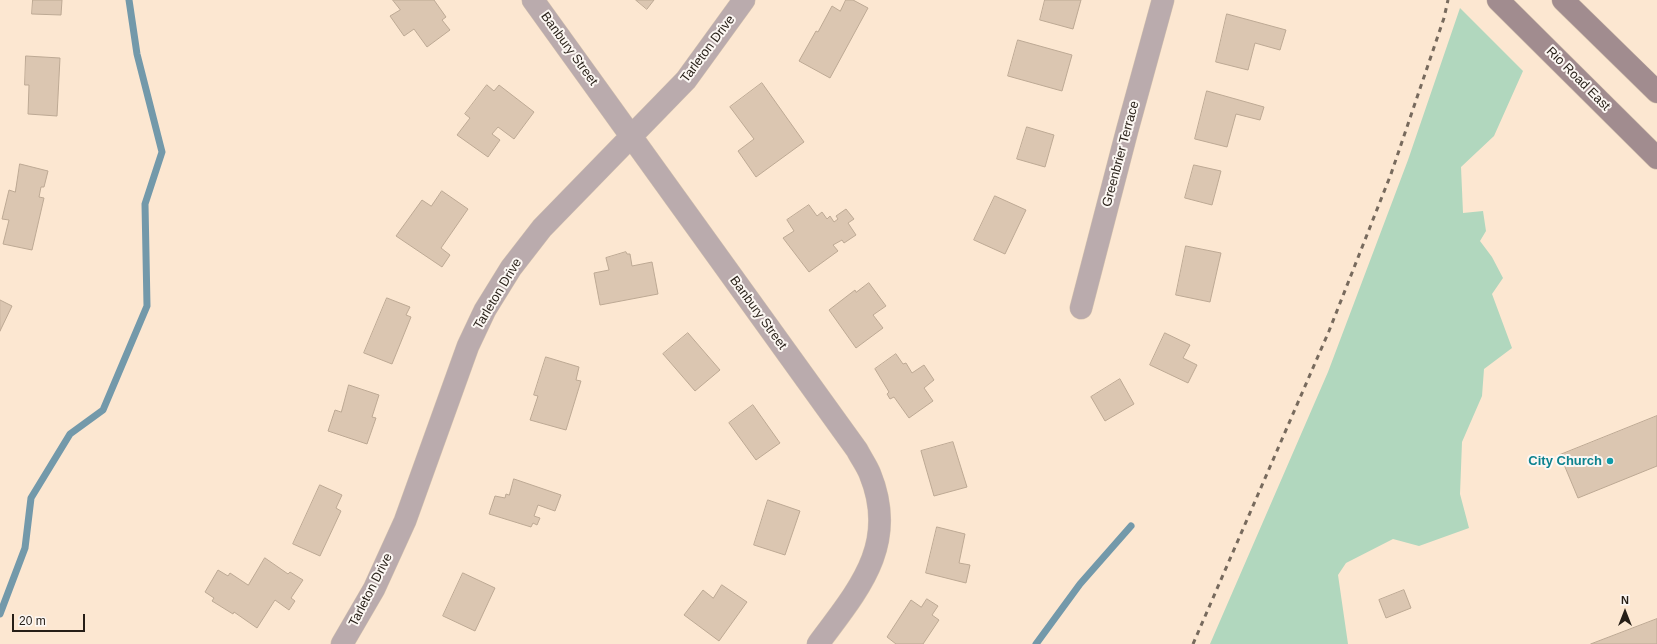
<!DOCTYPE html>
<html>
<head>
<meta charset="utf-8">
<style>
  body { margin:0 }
  #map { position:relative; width:1657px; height:644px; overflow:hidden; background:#fce7d1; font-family:Arial,sans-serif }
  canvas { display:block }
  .north { position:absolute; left:1605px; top:592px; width:40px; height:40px; -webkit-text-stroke:3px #fcf7f3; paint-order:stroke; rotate:0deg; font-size:11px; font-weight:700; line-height:16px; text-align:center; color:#261e16 }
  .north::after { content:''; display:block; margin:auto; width:14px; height:18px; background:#261e16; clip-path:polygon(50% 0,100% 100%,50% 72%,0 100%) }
  .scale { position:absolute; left:12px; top:614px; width:73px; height:18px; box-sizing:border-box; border:2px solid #261e16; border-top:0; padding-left:5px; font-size:12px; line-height:14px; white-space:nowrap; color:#261e16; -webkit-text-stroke:3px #fcf7f3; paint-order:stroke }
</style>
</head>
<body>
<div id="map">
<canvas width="1657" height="644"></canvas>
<div class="north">N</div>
<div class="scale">20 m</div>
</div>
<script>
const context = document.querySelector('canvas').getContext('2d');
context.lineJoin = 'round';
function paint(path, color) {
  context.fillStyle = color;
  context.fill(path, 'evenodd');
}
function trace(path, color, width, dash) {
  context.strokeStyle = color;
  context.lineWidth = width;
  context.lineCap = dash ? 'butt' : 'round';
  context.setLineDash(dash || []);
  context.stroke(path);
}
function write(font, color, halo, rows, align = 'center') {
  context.font = font + ' Arial,sans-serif';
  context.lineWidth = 4;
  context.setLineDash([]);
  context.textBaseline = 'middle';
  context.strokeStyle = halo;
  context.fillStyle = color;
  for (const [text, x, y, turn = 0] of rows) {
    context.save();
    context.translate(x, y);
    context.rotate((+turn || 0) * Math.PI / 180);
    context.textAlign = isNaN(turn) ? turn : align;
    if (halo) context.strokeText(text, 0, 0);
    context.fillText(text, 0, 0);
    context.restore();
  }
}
const green = new Path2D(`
  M1460,8L1523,71L1494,136L1461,167L1463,213L1483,211L1486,231L1480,241L1492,257L1503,278L1492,294L1512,348L1484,369L1482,396L1462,442L1460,494L1469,528L1419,546L1393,539L1346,563L1338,575L1348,644H1210L1328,372L1408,160Z`);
const stream = new Path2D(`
  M0,614L25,548L31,498L70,434L103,410L147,306L145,204L162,152L137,54L129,0
  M1036,644L1080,584L1131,526`);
const building = new Path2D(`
  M33,0H62L61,15L32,14Z
  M393,0H434L446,17L442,20L450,30L427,47L414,29L404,36L390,16L400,10Z
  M636,0H654L647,9Z
  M846,0H853L868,8L830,78L799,61L816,31L818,32L832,6L840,11Z
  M1045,0H1081L1073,29L1040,20Z
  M1227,14L1286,30L1280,50L1255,43L1248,70L1216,62Z
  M1018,40L1072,55L1062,91L1008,76Z
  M26,56L60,58L57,116L28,114L29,85H25Z
  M762,83L804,142L756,177L738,151L754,139L730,107Z
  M487,85L494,91L499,85L534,112L514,139L498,127L492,134L500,140L488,157L457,135L470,118L465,114Z
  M1207,91L1264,107L1260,120L1236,114L1227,147L1195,139Z
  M1027,127L1054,135L1045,167L1017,159Z
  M20,164L48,171L44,187H41L39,197L44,198L32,250L3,244L9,220L2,219L9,190L15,192Z
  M1194,165L1221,171L1212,205L1185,198Z
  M442,191L468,209L441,248L450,255L442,267L396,236L422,200L431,206Z
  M995,196L1026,210L1005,254L974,240Z
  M809,205L817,216L822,212L827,219L830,216L834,222L838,219L836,216L846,209L854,219L848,223L856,235L844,243L842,240L833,245L838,251L809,272L783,238L794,231L787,220Z
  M1186,246L1221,253L1210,302L1176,295Z
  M626,252L627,254H630L632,266L652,262L658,294L600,305L594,273L609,270L606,258Z
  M869,283L886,306L873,315L883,328L856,348L829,310L855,290L856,292Z
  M387,298L410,307L406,315L411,317L392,364L364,353Z
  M0,300L12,306L0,331Z
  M688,333L720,370L695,391L663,354Z
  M1165,333L1190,345L1183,358L1197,365L1188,383L1150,365Z
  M896,354L903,364L906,363L912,373L924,365L934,380L924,388L933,401L909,418L894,397L890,399L887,394L889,392L875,369Z
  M546,357L579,367L576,380L581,381L566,430L530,420L538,396L534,395Z
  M1120,379L1134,404L1105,421L1091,397Z
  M349,385L379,395L372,417L376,418L367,444L328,431L335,410L341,412Z
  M753,405L780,443L756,460L729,423Z
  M1657,416V466L1578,498L1560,455Z
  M953,442L967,487L934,496L921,451Z
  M514,479L561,495L555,511L538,505L534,516L540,518L537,525L533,523L531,527L489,514L495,496L505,498L506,494L509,495Z
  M320,485L342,495L336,508L341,511L320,556L293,544Z
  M768,500L800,511L785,555L754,545Z
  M937,527L965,534L959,563L970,565L966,583L926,573Z
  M265,558L288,574L290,572L303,580L291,598L295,601L289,610L275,600L257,628L234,612L233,614L212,601L214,598L205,592L218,570L228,576L230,573L248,585Z
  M463,573L495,588L475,631L443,616Z
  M722,585L747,602L719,641L684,615L703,590L713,598Z
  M1404,590L1411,608L1386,618L1379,600Z
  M927,599L938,606L932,615L939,620L923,644H896L887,637L911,600L921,607Z
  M1657,619V644H1591Z`);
const minor = new Path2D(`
  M533,0L857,450C861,458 867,466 870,474C899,545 858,590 818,644
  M1081,308L1127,131L1163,0
  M342,644L374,589L405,521L468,346L485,310L511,268L542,228L686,80L744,0`);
const secondary = new Path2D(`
  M1498,0L1657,158
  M1563,0L1657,92`);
const rail = new Path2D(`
  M1193,644L1329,331L1391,174L1444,18L1448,0`);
const markers = [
  [1610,461,4,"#0f9aa8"]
];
const streetNames = [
  ["Banbury Street",569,49,54],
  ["Tarleton Drive",708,49,-53],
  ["Rio Road East",1578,79,45],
  ["Greenbrier Terrace",1121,154,-75],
  ["Tarleton Drive",498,294,-59],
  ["Banbury Street",758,313,54],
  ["Tarleton Drive",371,590,-63]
];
const cultureNames = [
  ["City Church",1602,461]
];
paint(green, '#b1d7be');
trace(stream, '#7399aa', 7);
paint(building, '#dbc6b1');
trace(building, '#bda994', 1);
trace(minor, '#d5c3af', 23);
trace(secondary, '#d5c3af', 23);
trace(minor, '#baabad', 22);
trace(secondary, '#a18c8f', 22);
trace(rail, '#776a5d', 3, [5, 5]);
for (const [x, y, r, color] of markers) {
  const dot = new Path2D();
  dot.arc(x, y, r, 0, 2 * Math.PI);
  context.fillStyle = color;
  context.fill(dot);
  trace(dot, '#fcf7f3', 1.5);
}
write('13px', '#261e16', '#fcf7f3', streetNames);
write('bold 13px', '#0d838f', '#fcf7f3', cultureNames, 'right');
</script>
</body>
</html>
